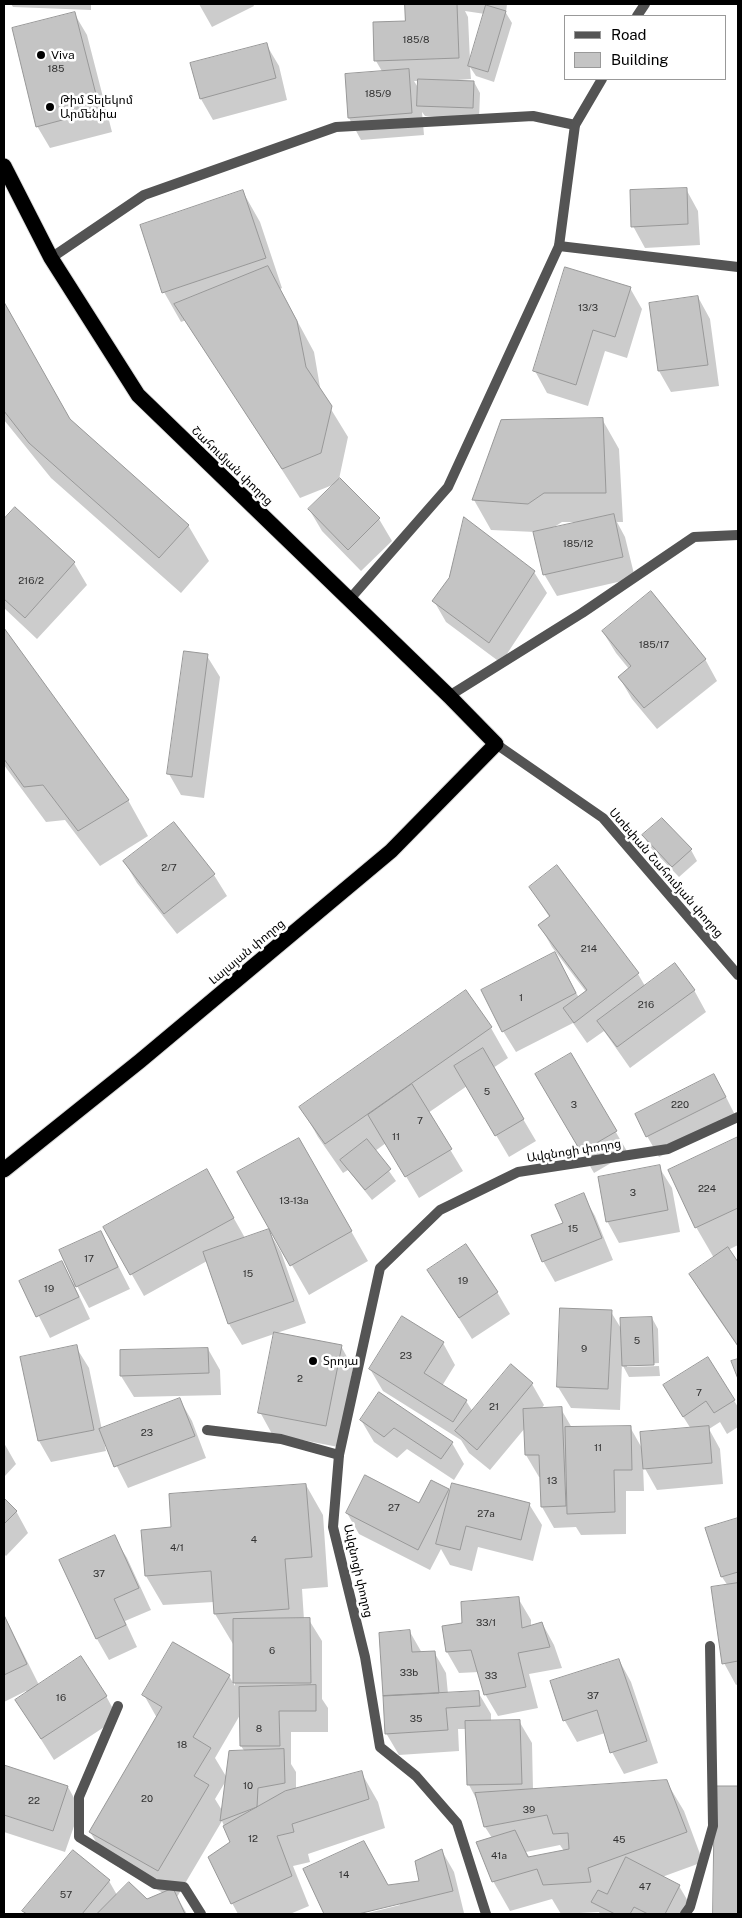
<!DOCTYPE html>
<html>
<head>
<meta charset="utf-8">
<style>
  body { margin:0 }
  #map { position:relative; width:742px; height:1918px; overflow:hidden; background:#fff; font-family:"Public Sans",sans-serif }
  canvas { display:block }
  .frame { position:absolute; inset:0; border:5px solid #000; pointer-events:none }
  .legend { position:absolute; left:564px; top:15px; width:162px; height:65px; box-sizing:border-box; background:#fff; border:1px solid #999; margin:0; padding:6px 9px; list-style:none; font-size:15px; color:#000 }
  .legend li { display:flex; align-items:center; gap:10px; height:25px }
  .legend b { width:25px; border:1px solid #999 }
</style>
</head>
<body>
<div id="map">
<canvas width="742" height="1918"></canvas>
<div class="frame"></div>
<ul class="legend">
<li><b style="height:6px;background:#545454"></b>Road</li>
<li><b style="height:14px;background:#c4c4c4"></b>Building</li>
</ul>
</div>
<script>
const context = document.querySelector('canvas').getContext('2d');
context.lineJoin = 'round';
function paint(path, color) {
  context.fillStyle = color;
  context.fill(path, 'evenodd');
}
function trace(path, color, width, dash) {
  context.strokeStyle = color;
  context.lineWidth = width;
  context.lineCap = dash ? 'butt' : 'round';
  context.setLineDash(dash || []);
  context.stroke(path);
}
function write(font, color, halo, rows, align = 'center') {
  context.font = font + ' "Public Sans","Noto Sans Armenian",sans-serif';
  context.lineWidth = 5;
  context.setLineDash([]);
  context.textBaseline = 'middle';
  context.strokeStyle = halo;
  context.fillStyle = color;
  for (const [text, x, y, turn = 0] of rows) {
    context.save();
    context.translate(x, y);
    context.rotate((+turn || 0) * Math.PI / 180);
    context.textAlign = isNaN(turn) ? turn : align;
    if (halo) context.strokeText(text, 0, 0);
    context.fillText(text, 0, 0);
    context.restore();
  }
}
const shadow = new Path2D(`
  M11,4H91V10L13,7Z
  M199,4H253L254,6L212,27Z
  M406,4H507L506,13L512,23L494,82L476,76L470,67L471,79L458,80V82H474L480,93L479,119L425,116L422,112L424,135L361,140L349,118L346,76L383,73L376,61L406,22ZM465,11L485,14L470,61L468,17ZM414,81H419V89Z
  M74,13L87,35L112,132L50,148L37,126Z
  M266,44L279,66L287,100L213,120L201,99Z
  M686,189L698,211L700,245L645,248L633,226Z
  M243,192L260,222L282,288L280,289L314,352L321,393L348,437L339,479L379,519L392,541L361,571L322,531L309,509L335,484L300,498L186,320L181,322L164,292Z
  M630,288L642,309L627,358L605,351L588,406L547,393L535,371Z
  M698,297L710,319L719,386L671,392L659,371Z
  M4,304L70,420L188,525L209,561L181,593L51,478L4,420Z
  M602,419L619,449L623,522H617L625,537L635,578L557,596L544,574L535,532L491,530L474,500L502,421ZM562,522H577L551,529Z
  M15,509L74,563L87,585L37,639L4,608V521Z
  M534,572L547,593L501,663L446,622L434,601Z
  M4,631L128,800L148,836L100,866L65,820L46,822L4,765Z
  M603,632L705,659L717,681L657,729L632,699L619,677L629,669L616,653Z
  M207,656L220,677L204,798L181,795L169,774Z
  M174,823L214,875L227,896L177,934L137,883L124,861Z
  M644,836L691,850L697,861L679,877L650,847Z
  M557,867L638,974L645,986L694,990L706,1012L630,1068L604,1031L587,1043L573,1023L516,1052L503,1031L567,975L579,998L587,993L552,947L540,926L550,918L530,887Z
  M491,1028L508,1058L493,1068L536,1141L509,1157L467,1086L428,1113L463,1171L419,1198L386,1143L375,1151L396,1181L372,1200L348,1170L343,1173L318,1137L301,1107Z
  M571,1055L628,1153L594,1173L537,1075Z
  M726,1097L737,1119L659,1157L647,1136Z
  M738,1138V1245L728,1250L738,1264V1347L703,1296L690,1274L714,1258L696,1227L669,1170Z
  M659,1167L672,1188L680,1232L619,1243L607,1221Z
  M316,1169L368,1261L309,1295L239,1173Z
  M219,1192L245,1238L268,1230L281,1252L306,1323L242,1345L229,1324L207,1261L144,1296L105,1227Z
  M583,1195L595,1216L613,1260L555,1282L543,1261Z
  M101,1232L130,1289L89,1308L77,1286L75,1287L90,1319L50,1338L21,1281L61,1262L74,1284H76Z
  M429,1271L497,1292L510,1314L472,1339Z
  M611,1312L622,1330L652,1318L658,1329L659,1363L627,1365V1367L659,1366L660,1376L629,1377L622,1364L620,1410L571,1408L558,1387Z
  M443,1343L455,1365L442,1386L466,1401L473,1412L532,1384L544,1405L541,1409H561L572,1428L630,1427L643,1450L691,1429L677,1407L708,1359L738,1407V1427L727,1434L720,1422L709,1429L720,1449L723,1484L657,1490L643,1465L644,1491H626V1534L581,1535L576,1527L554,1528L542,1507L541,1477H539L526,1455L525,1428L490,1470L469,1453L461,1440L383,1391L370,1369Z
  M341,1346L353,1368L338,1447L272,1434L260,1412Z
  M76,1347L89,1368L102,1430L180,1400L192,1421L206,1458L128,1488L104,1441L106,1451L51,1462L39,1441Z
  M208,1349L220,1370L221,1395L134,1397L121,1376Z
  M379,1394L452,1443L464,1464L454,1480L407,1449L397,1458L374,1442L361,1420Z
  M4,1443L16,1464L4,1477Z
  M306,1485L323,1515L328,1587L302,1589L304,1620H309L322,1641V1699L328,1708V1732H291V1764L296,1772V1790L361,1772L378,1802L385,1828L308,1854L310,1862L293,1866L309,1906L290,1914H238L232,1903L231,1843L222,1821L177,1897L187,1914H26L24,1911L109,1881L117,1895L146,1901L163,1893L108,1861L90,1832L157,1718L144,1695L229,1676L235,1686V1644H233L215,1614L214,1602L163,1605L146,1576L173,1529ZM240,1715L241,1746L245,1752L227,1778L215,1758ZM227,1779L223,1812L215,1799Z
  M448,1490L451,1494L529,1504L542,1525L533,1561L478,1547L472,1571L450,1565L441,1549L430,1570L359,1534L347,1513L420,1505Z
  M4,1500L16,1511L28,1533L6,1556L4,1554Z
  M738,1519V1684L736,1685L724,1663L728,1586L722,1577L707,1529Z
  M114,1537L127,1558L151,1610L125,1621L137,1647L109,1660L97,1639L61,1561Z
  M518,1598L531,1620V1626L542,1623L554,1645L562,1668L529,1674L538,1708L498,1716L485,1694L479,1672L459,1673L447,1652L464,1624Z
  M4,1615L39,1685L106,1696L118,1718L54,1760L16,1700L27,1693L26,1691L4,1702Z
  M410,1632L422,1653L434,1652L446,1673L448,1694L478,1692L491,1714V1722L519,1721L532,1743L533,1790L666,1781L684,1811L703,1862L662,1877L679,1886L692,1908L688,1914H600L599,1912L561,1914L552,1899L510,1911L493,1881L492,1838L485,1827L478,1802L469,1785L467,1729H458L459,1751L399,1755L386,1733L381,1634ZM560,1845L564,1851L530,1858L526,1852Z
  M619,1660L631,1682L658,1763L624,1774L612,1752L605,1733L577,1742L565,1721L552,1682Z
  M4,1766L68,1787L80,1809L65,1852L4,1832Z
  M717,1787L738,1788V1914H715Z
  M442,1851L454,1872L464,1913L457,1914H364L400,1905L399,1903L353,1914H325L305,1870L388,1887L420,1883Z`);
const building = new Path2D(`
  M405,4H457L459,58L374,61L373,22L405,21Z
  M486,5L506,11L488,72L468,66Z
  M75,12L100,110L36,127L12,28Z
  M267,43L276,78L200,99L190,63Z
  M409,69L412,113L348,118L345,74Z
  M418,79L474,81L473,108L417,106Z
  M687,188L688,224L631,227L630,190Z
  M243,190L266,258L162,293L140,225Z
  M268,266L297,321L306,367L332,406L321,453L282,469L174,304Z
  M565,267L631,287L615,337L593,330L576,385L533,371Z
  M698,296L708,365L658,371L649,303Z
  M4,302L70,419L189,525L159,558L29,443L4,411Z
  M603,418L606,493H544L528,504L472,500L501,420Z
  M340,478L380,518L348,550L308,509Z
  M15,507L75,562L25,618L4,599V519Z
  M614,514L623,557L543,575L533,532Z
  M464,517L535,571L489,643L432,601L449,578Z
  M651,591L706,659L644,708L618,677L631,666L602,631Z
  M4,628L129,800L78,831L43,785L24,787L4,759Z
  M184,651L208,654L192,777L167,774Z
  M662,818L692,849L672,867L642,835Z
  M174,822L215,874L164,914L123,861Z
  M557,865L639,973L574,1023L563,1008L587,990L538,925L550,916L529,887Z
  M555,952L576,993L502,1032L481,990Z
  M675,963L695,990L617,1047L597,1021Z
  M466,990L492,1027L325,1144L299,1107Z
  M483,1048L524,1119L495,1136L454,1066Z
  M571,1053L617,1131L581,1152L535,1074Z
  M714,1074L726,1097L646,1137L635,1114Z
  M412,1084L452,1149L405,1177L368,1115Z
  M738,1137V1208L695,1228L668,1170Z
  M299,1138L352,1231L290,1266L237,1172Z
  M367,1139L391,1169L365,1190L340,1160Z
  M660,1165L668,1210L606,1222L598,1177Z
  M207,1169L234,1218L130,1275L103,1227Z
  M584,1193L602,1238L542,1262L531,1235L563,1223L555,1205Z
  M269,1229L294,1301L228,1324L203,1252Z
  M101,1231L118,1267L76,1287L59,1250Z
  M466,1244L498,1292L459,1318L427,1270Z
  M728,1247L738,1262V1346L689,1274Z
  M62,1261L79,1297L36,1317L19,1281Z
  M560,1308L612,1310L608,1389L557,1387Z
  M402,1316L444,1342L424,1373L467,1400L453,1422L369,1369Z
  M652,1317L654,1365L622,1366L620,1318Z
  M274,1332L342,1345L326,1426L258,1413Z
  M77,1345L94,1430L38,1441L20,1357Z
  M208,1348L209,1373L120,1376V1350Z
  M708,1357L735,1400L714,1413L706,1401L683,1417L663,1385Z
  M738,1359V1379L731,1361Z
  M511,1364L533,1383L477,1450L455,1431Z
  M379,1392L453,1442L441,1459L394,1428L384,1437L360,1420Z
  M180,1398L195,1436L114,1467L99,1429Z
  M562,1407L566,1506L541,1507L539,1455H525L523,1409Z
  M631,1426L632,1470H614L615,1512L567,1514L565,1427Z
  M709,1426L712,1463L643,1469L640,1432Z
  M365,1475L419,1503L431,1480L449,1489L418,1550L346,1513Z
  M452,1483L530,1503L521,1540L466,1526L460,1550L436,1544Z
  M306,1484L312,1557L285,1559L289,1609L214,1614L211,1571L145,1576L141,1530L171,1527L169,1494Z
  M4,1498L17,1511L4,1524Z
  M738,1518V1572L721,1577L705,1528Z
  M115,1535L139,1588L114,1599L126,1625L96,1639L59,1560Z
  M738,1583V1661L722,1664L711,1587Z
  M519,1597L522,1628L542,1622L550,1647L518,1653L526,1687L484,1695L471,1650L446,1652L442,1626L462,1623L461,1602Z
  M4,1615L27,1664L4,1675Z
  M310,1618L311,1683H233V1619Z
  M410,1630L412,1652L435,1651L439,1693L383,1696L379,1633Z
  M173,1642L230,1675L193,1737L211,1748L194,1776L209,1785L158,1871L89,1832L162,1707L142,1695Z
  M81,1656L107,1696L41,1739L15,1700Z
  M619,1659L647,1741L610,1753L597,1710L563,1721L550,1681Z
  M316,1685V1711H279L280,1746H240L239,1687Z
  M479,1691L480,1706L446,1708L448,1730L385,1734L383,1696Z
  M520,1720L522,1784L467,1785L465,1721Z
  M284,1749L285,1783L258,1788L257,1807L220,1821L229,1751Z
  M4,1765L68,1786L53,1831L4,1815Z
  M362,1771L369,1799L292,1824L294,1832L277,1836L292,1876L231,1904L208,1857L230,1842L223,1826L285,1791Z
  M667,1780L687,1832L588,1868L591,1882L543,1885L537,1869L492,1882L476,1842L515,1830L528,1857L569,1849L568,1833L553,1834L547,1815L484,1827L475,1793Z
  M715,1786H738V1914H713Z
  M364,1841L388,1885L419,1881L415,1861L442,1849L453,1891L358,1914H324L303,1869Z
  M73,1850L110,1880L82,1914H27L22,1911Z
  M626,1857L680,1885L665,1914H648L634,1907L630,1914H615L591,1902L598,1890L607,1894Z
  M129,1882L147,1899L173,1888L185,1914H97Z`);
const lane = new Path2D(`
  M559,246L738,267
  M51,258L144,195L336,127L533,116L575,125
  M449,696L582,613L694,537L738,535
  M207,1430L281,1439L339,1455
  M118,1706L79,1797V1837L155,1884L184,1887L201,1914
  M685,1914L690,1907L713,1826L710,1646`);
const street = new Path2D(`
  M637,16L645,4
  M349,600L448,487L559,246L575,125L602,79
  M496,744L603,818L738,975
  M486,1914L457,1823L416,1776L380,1747L365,1657L333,1527L339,1455L380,1268L440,1210L518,1172L668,1149L738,1117`);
const highway = new Path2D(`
  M4,166L51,258L138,395L449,696L496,744L391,851L140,1061L4,1170`);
const markers = [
  [41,55,5,"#000"],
  [50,107,5,"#000"],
  [313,1361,5,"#000"]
];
const numberNames = [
  ["185/8",416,40],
  ["185",56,69],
  ["185/9",378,94],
  ["13/3",588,308],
  ["185/12",578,544],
  ["216/2",31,581],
  ["185/17",654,645],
  ["2/7",169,868],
  ["214",589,949],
  ["1",521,998],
  ["216",646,1005],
  ["5",487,1092],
  ["3",574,1105],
  ["220",680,1105],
  ["7",420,1121],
  ["11",396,1137],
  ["224",707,1189],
  ["3",633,1193],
  ["13-13a",294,1201],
  ["15",573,1229],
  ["17",89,1259],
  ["15",248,1274],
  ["19",463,1281],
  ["19",49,1289],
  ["5",637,1341],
  ["9",584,1349],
  ["23",406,1356],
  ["2",300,1379],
  ["7",699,1393],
  ["21",494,1407],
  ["23",147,1433],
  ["11",598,1448],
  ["13",552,1481],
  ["27",394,1508],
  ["27a",486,1514],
  ["4",254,1540],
  ["4/1",177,1548],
  ["37",99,1574],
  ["33/1",486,1623],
  ["6",272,1651],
  ["33b",409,1673],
  ["33",491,1676],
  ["37",593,1696],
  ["16",61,1698],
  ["35",416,1719],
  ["8",259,1729],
  ["18",182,1745],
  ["10",248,1786],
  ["20",147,1799],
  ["22",34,1801],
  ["39",529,1810],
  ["12",253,1839],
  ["45",619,1840],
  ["41a",499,1856],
  ["14",344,1875],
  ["47",645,1887],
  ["57",66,1895]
];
const poiNames = [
  ["Viva",51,55],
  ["Թիմ Տելեկոմ",60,100],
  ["Արմենիա",60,114],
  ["Տրոյա",323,1361]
];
const streetNames = [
  ["Շահումյան փողոց",232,466,44],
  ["Ստեփան Շահումյան փողոց",666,873,49],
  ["Լալայան փողոց",247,952,-40],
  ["Ավզնոցի փողոց",574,1151,-9],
  ["Ավզնոցի փողոց",358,1571,77]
];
paint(shadow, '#0003');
paint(building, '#c4c4c4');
trace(building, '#989898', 1);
trace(highway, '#dbdbdb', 17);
trace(lane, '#545454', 10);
trace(street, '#545454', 10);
trace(highway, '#000', 15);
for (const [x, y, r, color] of markers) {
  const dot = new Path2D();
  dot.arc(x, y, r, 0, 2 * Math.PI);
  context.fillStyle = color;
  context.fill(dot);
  trace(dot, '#fff', 2);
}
write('10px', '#313131', null, numberNames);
write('12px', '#000', '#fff', poiNames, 'left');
write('12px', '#000', '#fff', streetNames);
</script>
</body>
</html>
